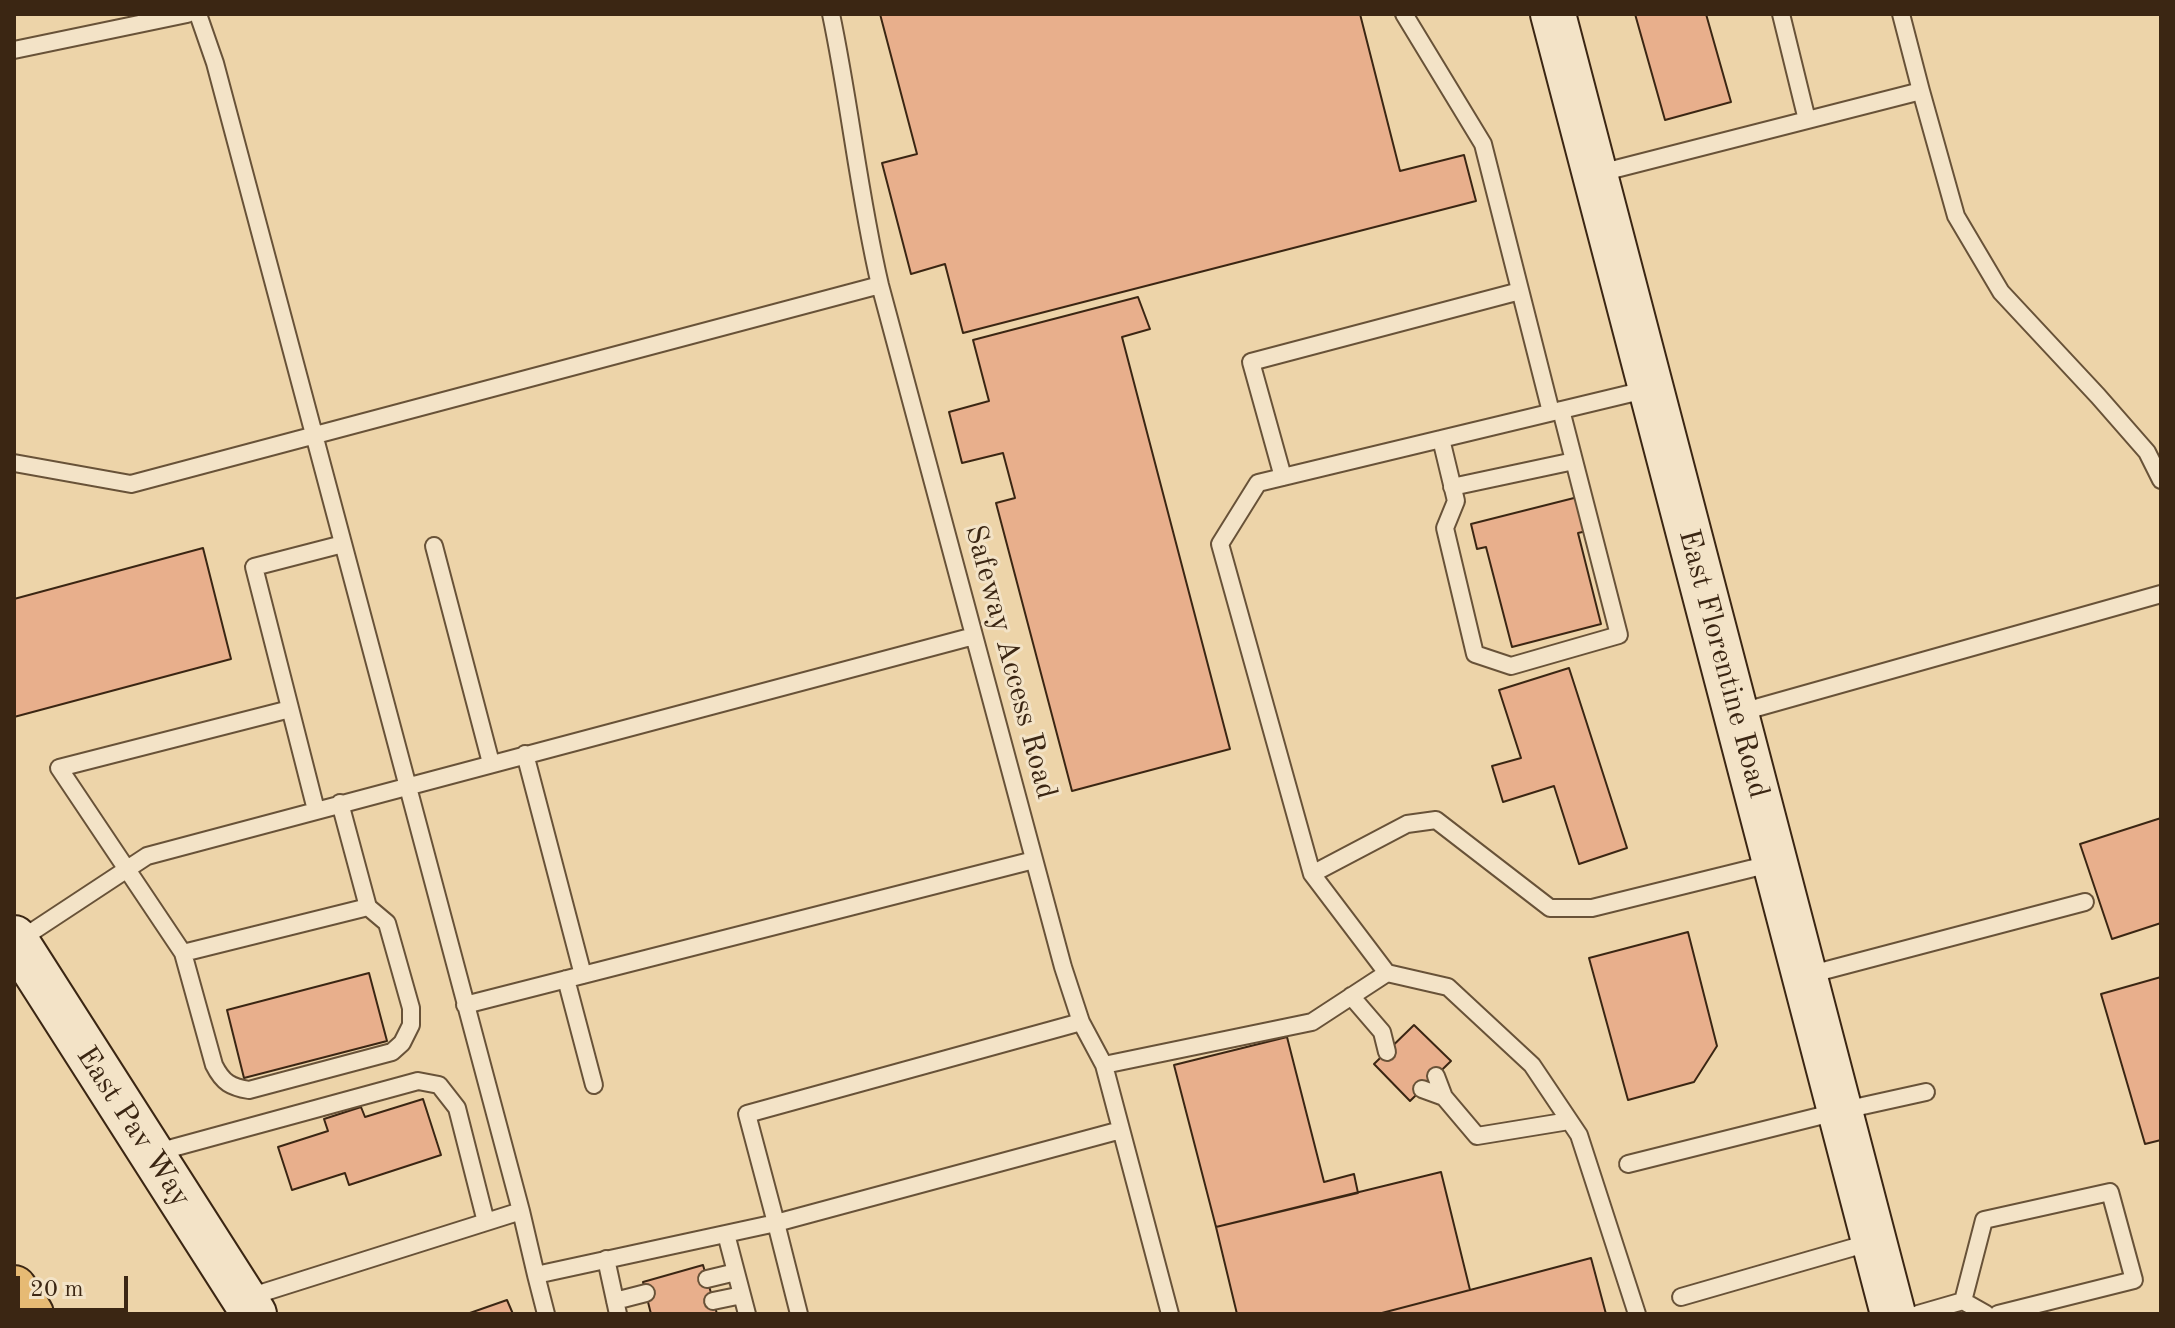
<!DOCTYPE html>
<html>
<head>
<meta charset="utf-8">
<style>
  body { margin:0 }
  #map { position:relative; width:2175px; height:1328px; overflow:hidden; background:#edd4a9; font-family:"Old Standard TT",serif }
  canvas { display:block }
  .frame { position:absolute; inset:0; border:16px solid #3b2613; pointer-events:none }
  .scale { position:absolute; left:16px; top:1276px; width:112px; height:36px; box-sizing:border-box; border:4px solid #3b2613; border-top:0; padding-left:10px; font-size:24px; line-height:28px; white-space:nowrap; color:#3b2613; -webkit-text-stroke:6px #f3e3c7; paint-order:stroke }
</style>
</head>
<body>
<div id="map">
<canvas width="2175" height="1328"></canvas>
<div class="frame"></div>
<div class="scale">20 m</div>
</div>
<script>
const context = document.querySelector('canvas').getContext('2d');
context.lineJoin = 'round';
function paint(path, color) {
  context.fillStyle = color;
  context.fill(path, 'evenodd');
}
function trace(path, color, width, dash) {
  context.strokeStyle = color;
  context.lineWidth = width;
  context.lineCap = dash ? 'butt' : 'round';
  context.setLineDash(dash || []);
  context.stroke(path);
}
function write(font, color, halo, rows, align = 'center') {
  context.font = font + ' "Old Standard TT",serif';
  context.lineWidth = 6;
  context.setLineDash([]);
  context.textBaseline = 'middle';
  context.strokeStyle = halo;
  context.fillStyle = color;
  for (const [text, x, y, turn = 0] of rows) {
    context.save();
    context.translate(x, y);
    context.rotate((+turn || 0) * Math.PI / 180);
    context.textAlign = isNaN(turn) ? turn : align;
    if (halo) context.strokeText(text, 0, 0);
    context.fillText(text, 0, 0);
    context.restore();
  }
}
const building = new Path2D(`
  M880,14H1360L1400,171L1464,155L1476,201L963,333L945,264L911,274L882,163L917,154Z
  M1635,14H1706L1731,102L1665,120Z
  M1138,297L1150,329L1122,337L1230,749L1072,791L996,503L1015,498L1003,453L962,463L949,412L989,401L973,340Z
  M1578,497L1587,531L1578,533L1601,624L1512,647L1486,547L1477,549L1471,524Z
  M203,548L231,659L14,717V599Z
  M1569,668L1627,848L1579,864L1554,786L1503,802L1492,766L1521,758L1499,690Z
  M2161,818V923L2112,939L2080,844Z
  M1688,932L1717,1046L1694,1082L1628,1100L1589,958Z
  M369,973L387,1041L244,1078L227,1010Z
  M2161,977V1140L2145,1144L2101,994Z
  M1414,1025L1451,1061L1410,1101L1374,1064Z
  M1287,1037L1324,1182L1354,1174L1358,1193L1216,1227L1174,1065Z
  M423,1099L441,1155L349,1185L345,1173L292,1190L278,1147L328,1131L324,1119L361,1107L365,1117Z
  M1441,1172L1470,1290L1378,1314H1237L1216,1227Z
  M1591,1258L1606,1314H1378L1470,1290Z
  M703,1265L717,1314H651L643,1282Z
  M507,1300L513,1314H467Z`);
const lane = new Path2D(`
  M198,14L215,63L521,1211L246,1298
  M831,14C850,104 859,196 880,285L1063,967L1081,1022L1104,1065L1170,1314
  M1404,14L1483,144L1551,412
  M1781,14L1807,120
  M14,50L187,14
  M1921,91L1956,216L2001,292L2098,396L2147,452L2161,480
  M1596,174L1921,91L1901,14
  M1441,439L1456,501L1445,528L1475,654L1511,666L1619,635L1561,410
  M14,463L131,484L880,285
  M1283,477L1251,362L1520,291
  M1452,487L1574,461
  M434,546L491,763
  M290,709L59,768L183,953L368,907L340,803
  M1738,713L2161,594
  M525,754L583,975
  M316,810L254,567L343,544
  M1312,874L1407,824L1436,820L1550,908H1592L1774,863
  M18,941L147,856L974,636
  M183,953L214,1065C223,1083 231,1087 249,1090L392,1052L402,1043L411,1025V1008L387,923L368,907
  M1387,973L1312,874L1220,544L1258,483L1649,389
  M1808,975L2085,902
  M566,979L594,1085
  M1351,996L1382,1032L1387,1052
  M465,1005L1034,860
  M1104,1065L1312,1022L1387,973L1448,987L1532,1065L1579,1135L1637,1314
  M1436,1076L1444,1097L1477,1136L1569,1121
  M1422,1089L1444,1097
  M154,1153L418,1081L439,1085L457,1108L486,1222
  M1628,1164L1840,1111L1926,1092
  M521,1211L536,1275L776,1223L747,1114L1081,1022
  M726,1234L747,1314
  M606,1259L618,1314
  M536,1275L546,1314
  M707,1279L736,1272
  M1681,1297L1872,1242
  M615,1301L646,1293
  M713,1301L742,1295
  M1963,1301L1984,1220L2110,1192L2134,1280L1998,1314
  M799,1314L776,1223L1121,1130
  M1918,1314L1963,1301L1986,1314`);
const secondary = new Path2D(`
  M1553,14L1893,1314
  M14,938L254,1314`);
const primary = new Path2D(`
  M14,1288L31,1314`);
const streetNames = [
  ["Safeway Access Road",1010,662,75],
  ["East Florentine Road",1723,664,75],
  ["East Pav Way",133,1127,57]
];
paint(building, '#e8af8c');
trace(building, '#3b2613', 2);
trace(lane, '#685238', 20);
trace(secondary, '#3b2613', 48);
trace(primary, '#3b2613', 48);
trace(lane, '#f3e3c7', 16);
trace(secondary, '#f3e3c7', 44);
trace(primary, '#e6ba74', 44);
write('30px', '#3b2613', '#f3e3c7', streetNames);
</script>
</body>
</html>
